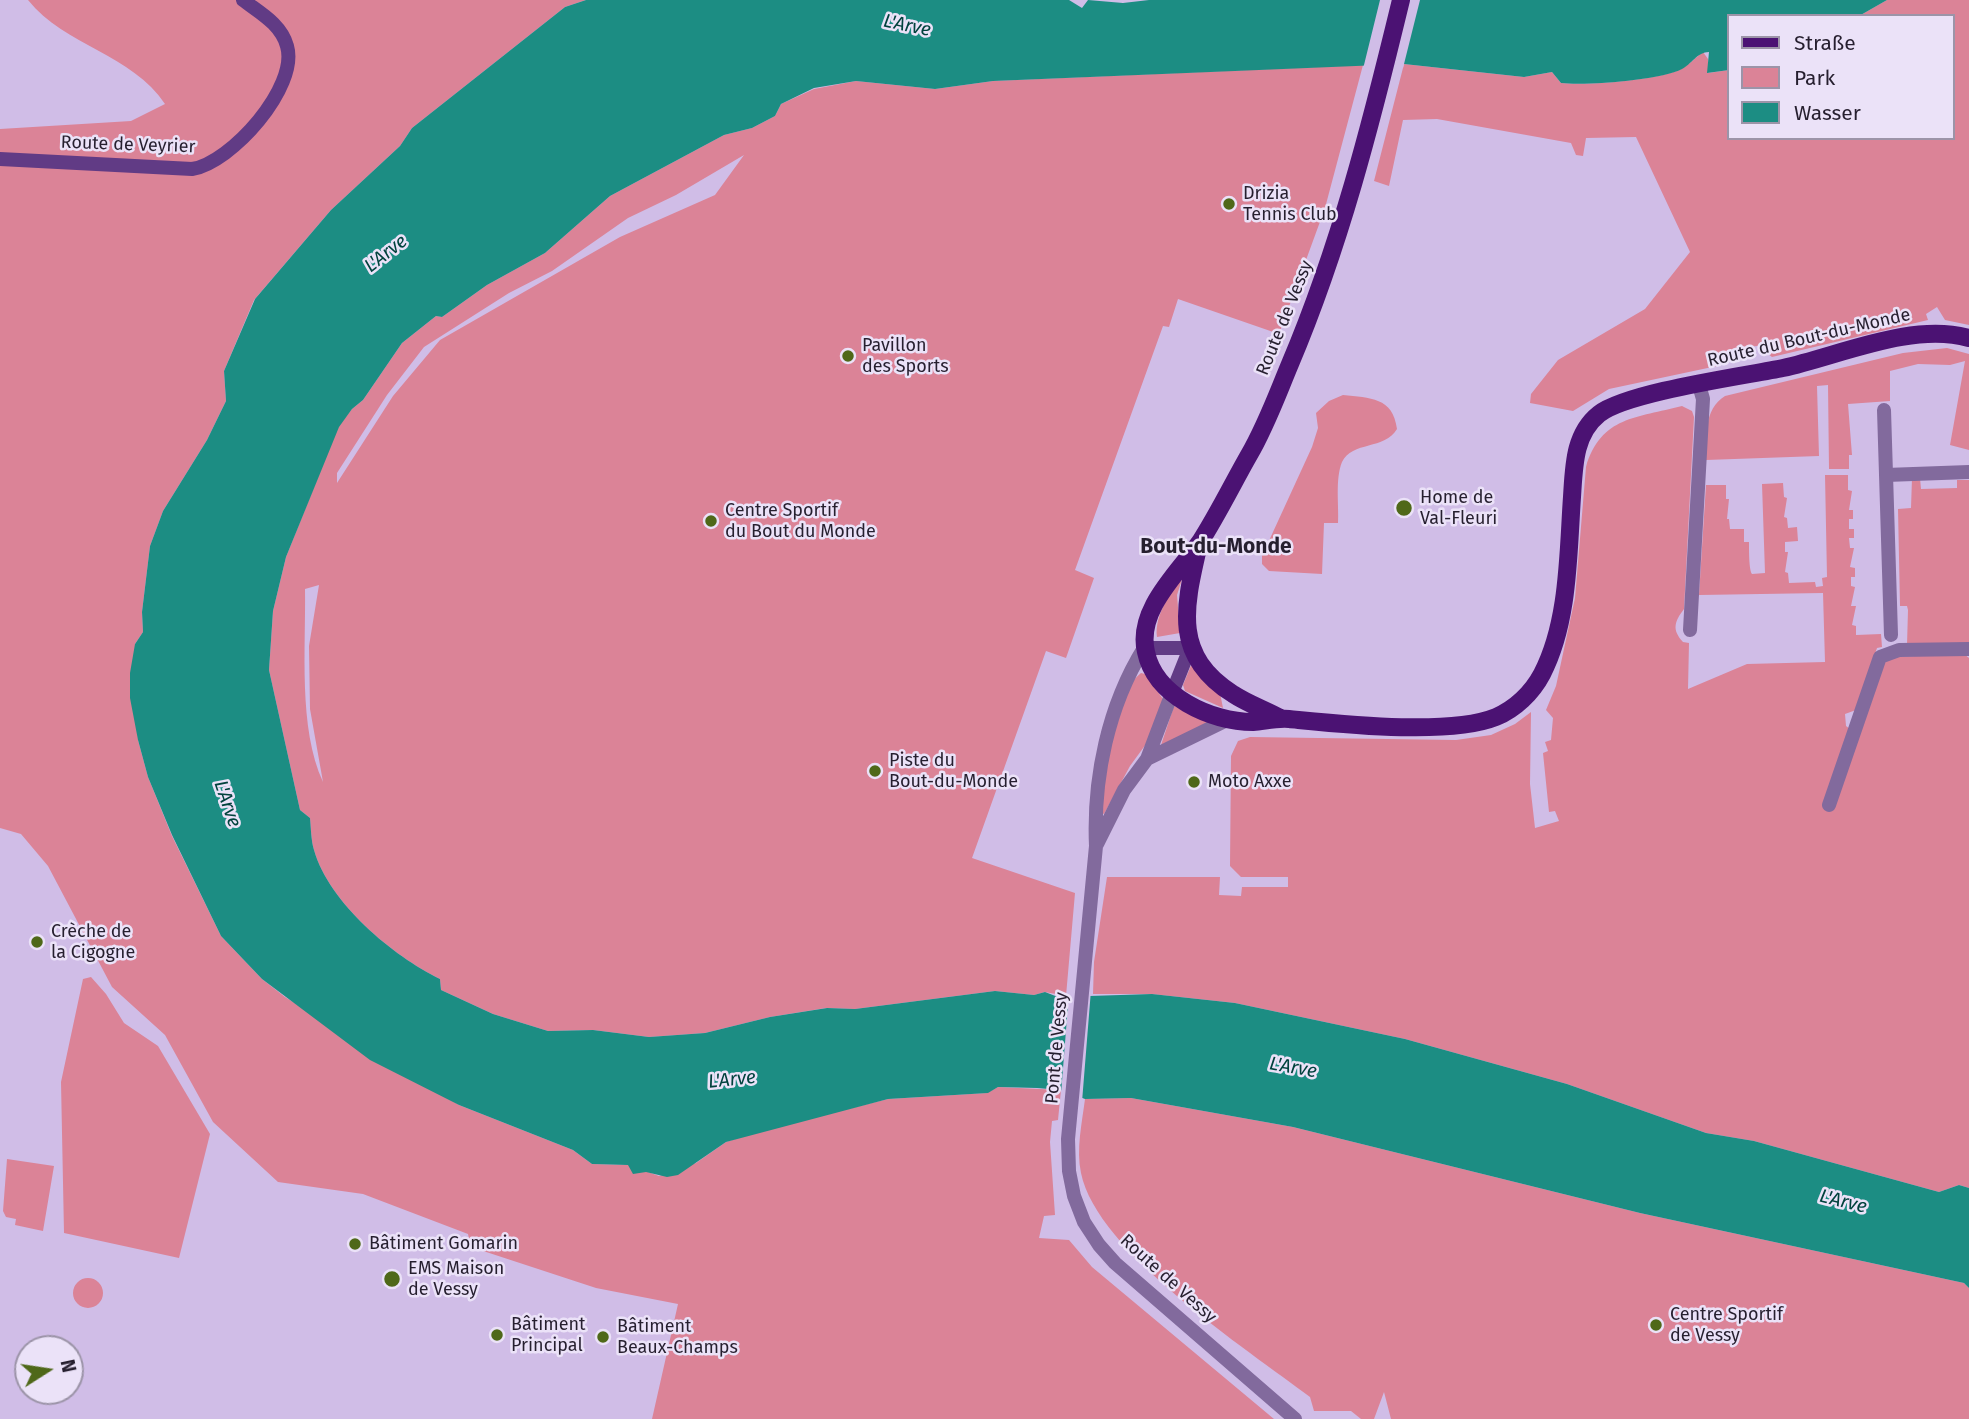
<!DOCTYPE html>
<html>
<head>
<meta charset="utf-8">
<style>
  body { margin:0 }
  #map { position:relative; width:1969px; height:1419px; overflow:hidden; background:#d0bde7; font-family:"Fira Sans",sans-serif }
  canvas { display:block }
  .legend { position:absolute; left:1727px; top:14px; width:228px; height:126px; box-sizing:border-box; background:#ebe2f8; border:2px solid #9c94a8; margin:0; padding:9px 12px; list-style:none; font-size:21px; color:#261f2f }
  .legend li { display:flex; align-items:center; gap:14px; height:35px }
  .legend b { width:35px; border:2px solid #9c94a8 }
  .north { position:absolute; left:14px; top:1335px; width:70px; height:70px; box-sizing:border-box; background:#ebe2f8; border:2px solid #9c94a8; border-radius:50%; rotate:78deg; font-size:19px; font-weight:700; line-height:28px; text-align:center; color:#261f2f }
  .north::after { content:''; display:block; margin:auto; width:24px; height:32px; background:#4f6819; clip-path:polygon(50% 0,100% 100%,50% 72%,0 100%) }
</style>
</head>
<body>
<div id="map">
<canvas width="1969" height="1419"></canvas>
<ul class="legend">
<li><b style="height:9px;background:#4b1273"></b>Straße</li>
<li><b style="height:19px;background:#db8397"></b>Park</li>
<li><b style="height:19px;background:#1c8d83"></b>Wasser</li>
</ul>
<div class="north">N</div>
</div>
<script>
const context = document.querySelector('canvas').getContext('2d');
context.lineJoin = 'round';
function paint(path, color) {
  context.fillStyle = color;
  context.fill(path, 'evenodd');
}
function trace(path, color, width, dash) {
  context.strokeStyle = color;
  context.lineWidth = width;
  context.lineCap = dash ? 'butt' : 'round';
  context.setLineDash(dash || []);
  context.stroke(path);
}
function write(font, color, halo, rows, align = 'center') {
  context.font = font + ' "Fira Sans",sans-serif';
  context.lineWidth = 5;
  context.setLineDash([]);
  context.textBaseline = 'middle';
  context.strokeStyle = halo;
  context.fillStyle = color;
  for (const [text, x, y, turn = 0] of rows) {
    context.save();
    context.translate(x, y);
    context.rotate((+turn || 0) * Math.PI / 180);
    context.textAlign = isNaN(turn) ? turn : align;
    if (halo) context.strokeText(text, 0, 0);
    context.fillText(text, 0, 0);
    context.restore();
  }
}
const green = new Path2D(`
  M28,0H586L565,7L412,128L400,146L331,210L254,300L224,371L226,401L207,440L163,511L150,546L142,612L143,632L135,644L138,740L148,777L172,836L221,936L262,979L285,997L459,1105L573,1150L592,1164L629,1165L659,1176L696,1163L726,1142L759,1131L888,1099L987,1093L998,1087L1061,1090L1058,1120L1052,1121L1050,1142L1055,1215L1044,1216L1039,1238L1069,1240L1092,1267L1274,1419H652L678,1304L596,1288L471,1247L468,1234L363,1194L278,1182L213,1122L165,1035L112,987L48,866L21,834L0,828V129L131,121L165,104C132,54 65,46 28,0Z
  M1887,0H1969V325L1945,320L1937,307L1926,314L1928,320L1772,357L1758,346L1744,347L1715,357L1717,366L1609,389L1573,411L1530,403L1531,394L1558,360L1645,309L1690,252L1636,137L1586,138L1583,156L1576,155L1571,143L1437,119L1403,120L1389,186L1374,181L1404,64L1524,77L1552,72L1561,83C1586,86 1659,80 1681,69C1689,65 1696,57 1703,52L1708,59V73L1729,70V138H1953V16H1859Z
  M1363,65L1325,208L1279,334L1178,299L1169,327L1163,326L1075,570L1094,578L1066,658L1046,651L972,858L1075,893L1066,996L1045,992L1034,995L995,991L855,1009L826,1008L770,1017L705,1033L649,1037L593,1030L548,1031L493,1014L441,990L440,979C393,956 329,903 314,850C311,840 311,828 310,818L300,810L269,670L273,611L286,557L338,427L352,409L363,400L402,343L436,316L442,317L487,285L545,253L610,196L724,135L752,128L775,116L781,104L814,89L856,81L935,89L993,81ZM744,155L715,195L620,237L440,340L393,396L337,483V473L387,395L424,347L509,293L552,271L628,218L676,195ZM319,585L309,646L310,709L323,782C298,728 306,647 305,589Z
  M1947,348L1969,354V450L1950,445L1965,361L1950,365L1918,364L1890,371V401L1848,404L1852,455H1849V469H1829L1828,385L1817,386L1819,456L1706,460C1707,436 1703,410 1725,396L1903,353Z
  M1343,395C1370,398 1393,397 1397,429C1385,450 1352,441 1342,462C1335,479 1339,505 1338,523H1324L1322,574L1269,571L1262,564V556L1312,447L1318,428L1316,413L1329,401Z
  M1682,406L1692,411L1694,417L1684,609C1674,622 1672,630 1683,642L1689,643L1688,689L1747,664L1825,662L1823,593L1699,595L1706,485H1726V499H1729L1727,519H1729L1730,529H1744V542H1749C1749,550 1749,570 1752,574L1765,573L1762,484L1783,483L1784,497L1787,498L1784,517L1787,518L1788,528L1797,527L1798,541L1785,542V552H1788L1785,572L1788,573L1789,583L1815,582L1816,587L1823,586L1822,578L1827,577L1825,475H1848V490L1852,491L1849,510H1853V519H1849V529H1854V538H1849L1850,548H1854L1850,567L1855,568V577H1851V586L1855,587L1851,606H1856L1852,625L1856,626V635L1881,634L1882,647L1877,648L1856,710L1845,714L1846,726L1850,729L1878,669L1891,657L1964,654L1969,658V1188L1959,1185L1939,1192L1754,1141L1706,1133L1567,1084L1405,1039L1235,1003L1152,994H1093L1094,962L1107,877H1220L1219,895L1241,896L1242,887H1288V877H1241L1230,866L1231,756L1238,741L1250,737L1456,740L1491,735L1515,724L1531,712L1530,784L1535,828L1559,821L1555,811L1549,812L1543,753L1548,751L1545,742L1551,740L1553,718L1546,710L1556,686L1575,598L1586,467C1601,416 1637,418 1682,406Z
  M1912,478H1920L1921,489L1957,488V480H1969V644L1907,645L1908,610L1907,606H1900L1898,509L1911,508Z
  M1184,573L1177,595L1180,633L1157,637C1154,615 1172,590 1184,573Z
  M1192,663L1220,693L1223,708L1185,691L1183,685Z
  M1141,673L1145,674L1163,699L1149,740L1130,766L1104,814L1101,813C1106,779 1113,694 1141,673Z
  M1174,706L1209,723L1161,745Z
  M91,977L106,994L124,1023L158,1046L210,1134L179,1258L64,1233L61,1082L83,979Z
  M1131,1098L1293,1127L1640,1213L1964,1283L1969,1288V1419H1391L1384,1392L1374,1419H1361L1351,1411H1314L1310,1397C1247,1349 1097,1252 1081,1173C1076,1149 1082,1123 1085,1099Z
  M7,1159L54,1166L43,1231L15,1225L16,1219L6,1217L3,1211Z
  M73 1293a15 15 0 1 1 30 0a15 15 0 1 1-30 0Z`);
const water = new Path2D(`
  M586,0H1069L1082,8L1088,0L1123,3L1149,0H1887L1859,16H1729V70L1707,73L1709,52C1697,52 1692,64 1682,69C1661,80 1586,86 1561,83L1552,72L1524,77L1404,64L993,81L935,89L856,81L814,88L781,104L775,116L752,128L724,135L610,196L545,253L487,285L442,317L436,316L402,343L363,400L352,409L339,427L286,557L273,611L269,670L300,810L310,818C311,828 311,840 314,850C329,903 393,956 440,979L441,990L493,1014L548,1031L593,1030L649,1037L705,1033L770,1017L827,1008L855,1009L995,991L1034,995L1045,992L1058,997L1152,994L1235,1003L1405,1039L1567,1084L1706,1133L1754,1141L1939,1192L1959,1185L1969,1188V1288L1964,1283L1640,1213L1293,1127L1131,1098L1085,1099L1061,1090L1037,1088L998,1087L988,1093L888,1099L726,1142L678,1175L667,1177L646,1172L633,1174L628,1165L592,1164L573,1150L459,1105L370,1060L262,979L221,936L172,835L148,777L138,740L130,698V673L135,644L143,632L142,612L150,546L163,511L207,440L226,401L224,371L255,299L331,210L400,146L412,128L565,7Z`);
const pier = new Path2D(`
  M1380,0H1420L1403,68L1363,69Z
  M1091,990L1082,1102L1061,1094L1069,992Z`);
const minor = new Path2D(`
  M1884,410L1891,635
  M1886,475L1969,472
  M1690,630L1703,399L1699,385
  M1829,805L1880,657L1899,650L1969,649`);
const tertiary = new Path2D(`
  M1144,648C1108,706 1093,778 1096,846L1068,1139L1069,1171L1074,1196L1084,1222L1099,1245L1115,1263L1295,1419
  M1147,759L1229,719
  M1097,844L1124,790L1147,759L1172,693`);
const secondary = new Path2D(`
  M0,159L192,169C231,163 299,87 287,46C281,24 260,13 243,0
  M1144,648H1190L1172,693`);
const primary = new Path2D(`
  M1401,0C1371,124 1340,246 1290,364C1277,395 1266,426 1249,455C1233,483 1218,514 1200,542C1179,572 1136,610 1146,652C1155,696 1211,722 1253,722C1265,721 1276,718 1289,719C1341,724 1449,736 1496,717C1515,709 1532,693 1542,674C1569,622 1568,554 1572,497C1574,466 1574,434 1599,414C1627,392 1744,376 1783,368C1841,355 1912,322 1969,338
  M1199,544C1185,605 1171,655 1233,694C1248,704 1266,710 1282,719`);
const markers = [
  [1229,204,7,"#4f6819"],
  [848,356,7,"#4f6819"],
  [1404,508,9,"#4f6819"],
  [711,521,7,"#4f6819"],
  [875,771,7,"#4f6819"],
  [1194,782,7,"#4f6819"],
  [37,942,7,"#4f6819"],
  [355,1244,7,"#4f6819"],
  [392,1279,9,"#4f6819"],
  [1656,1325,7,"#4f6819"],
  [497,1335,7,"#4f6819"],
  [603,1337,7,"#4f6819"]
];
const streetNames = [
  ["Route de Veyrier",128,145,2],
  ["Route de Vessy",1285,318,-68],
  ["Route du Bout-du-Monde",1809,338,-13],
  ["Pont de Vessy",1057,1048,-85],
  ["Route de Vessy",1168,1279,42]
];
const poiNames = [
  ["Drizia",1243,194],
  ["Tennis Club",1243,215],
  ["Pavillon",862,346],
  ["des Sports",862,367],
  ["Home de",1420,498],
  ["Val-Fleuri",1420,519],
  ["Centre Sportif",725,511],
  ["du Bout du Monde",725,532],
  ["Piste du",889,761],
  ["Bout-du-Monde",889,782],
  ["Moto Axxe",1208,782],
  ["Crèche de",51,932],
  ["la Cigogne",51,953],
  ["Bâtiment Gomarin",369,1244],
  ["EMS Maison",408,1269],
  ["de Vessy",408,1290],
  ["Centre Sportif",1670,1315],
  ["de Vessy",1670,1336],
  ["Bâtiment",511,1325],
  ["Principal",511,1346],
  ["Bâtiment",617,1327],
  ["Beaux-Champs",617,1348]
];
const waterNames = [
  ["L'Arve",907,26,12],
  ["L'Arve",386,254,-38],
  ["L'Arve",227,804,71],
  ["L'Arve",1293,1068,10],
  ["L'Arve",732,1080,-6],
  ["L'Arve",1843,1202,14]
];
const quarterNames = [
  ["Bout-du-Monde",1216,547]
];
paint(green, '#db8397');
paint(water, '#1c8d83');
paint(pier, '#d0bde7');
trace(minor, '#826a9d', 14);
trace(tertiary, '#826a9d', 14);
trace(secondary, '#613b85', 14);
trace(primary, '#4b1273', 18);
for (const [x, y, r, color] of markers) {
  const dot = new Path2D();
  dot.arc(x, y, r, 0, 2 * Math.PI);
  context.fillStyle = color;
  context.fill(dot);
  trace(dot, '#ebe2f8', 2.5);
}
write('18px', '#261f2f', '#ebe2f8', streetNames);
write('18px', '#261f2f', '#ebe2f8', poiNames, 'left');
write('italic 19px', '#01423d', '#ebe2f8', waterNames);
write('bold 21px', '#261f2f', '#ebe2f8', quarterNames);
</script>
</body>
</html>
